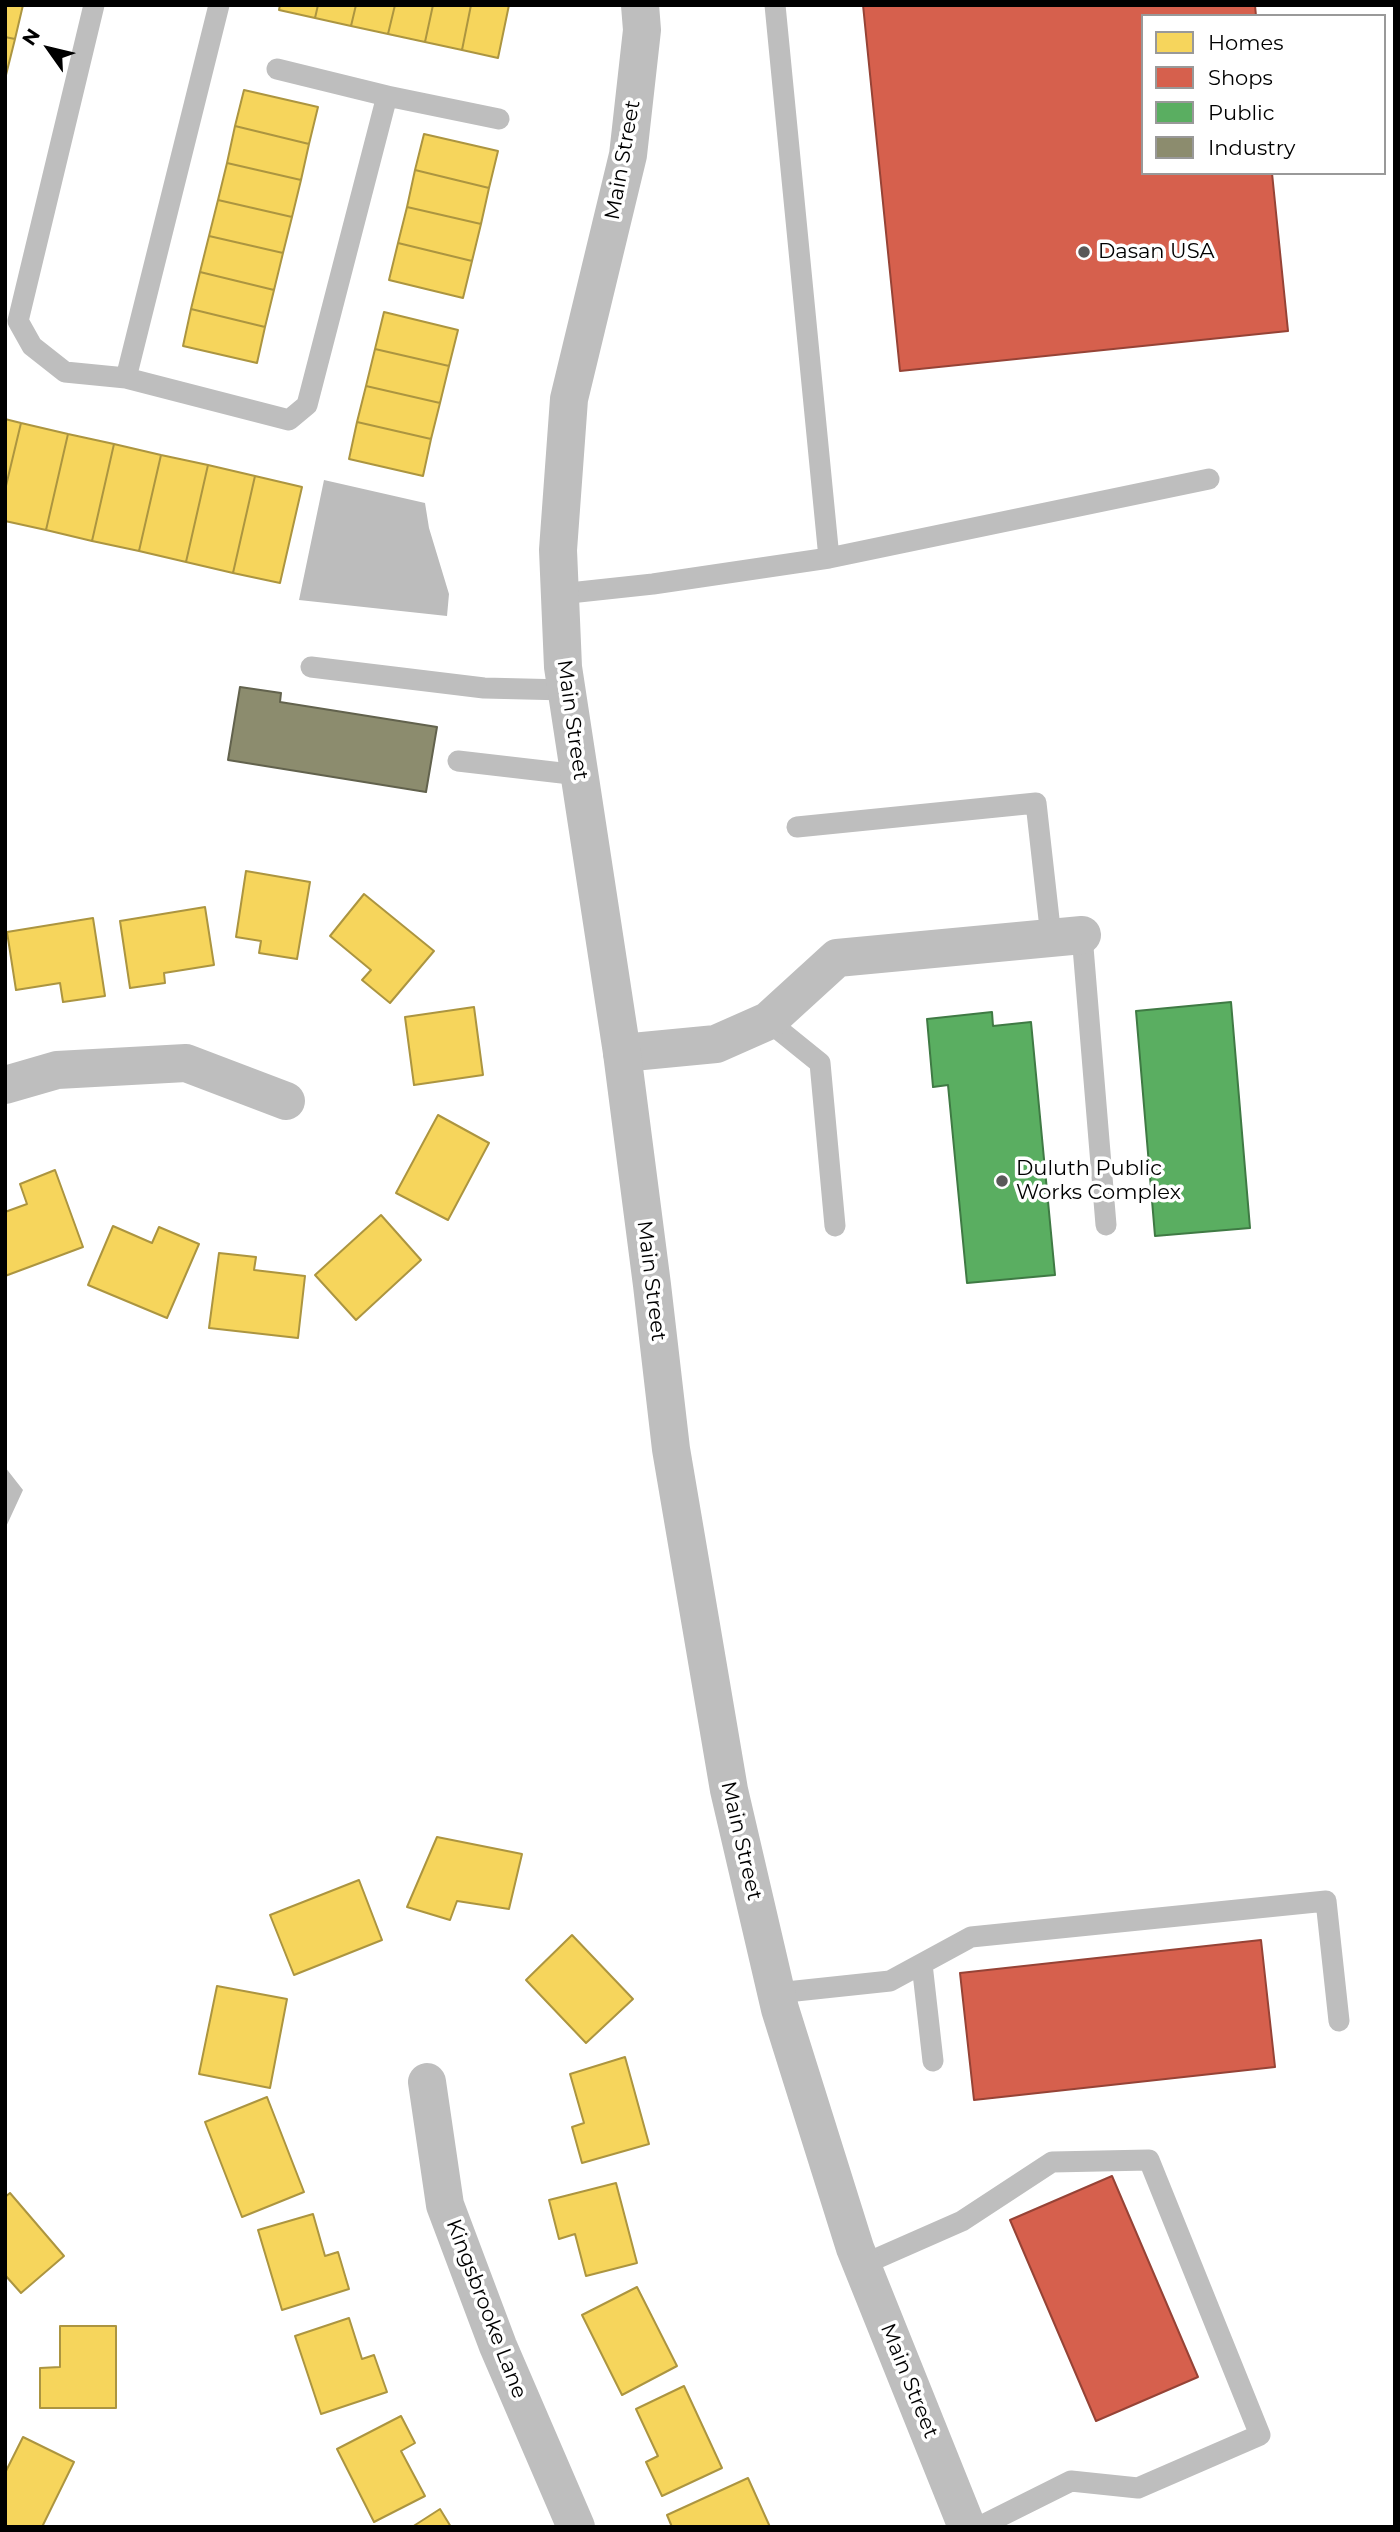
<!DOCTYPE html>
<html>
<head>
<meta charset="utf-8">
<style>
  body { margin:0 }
  #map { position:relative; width:1400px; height:2532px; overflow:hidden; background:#fff; font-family:Montserrat,sans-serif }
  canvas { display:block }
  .frame { position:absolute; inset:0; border:7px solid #000; pointer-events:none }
  .legend { position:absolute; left:1141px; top:14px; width:245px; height:161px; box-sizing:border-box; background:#fff; border:2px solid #999; margin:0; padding:9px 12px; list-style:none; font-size:21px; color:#000 }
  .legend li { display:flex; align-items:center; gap:14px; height:35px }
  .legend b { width:35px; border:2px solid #999 }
  .north { position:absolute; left:14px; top:14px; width:70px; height:70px; -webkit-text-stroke:5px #fff; paint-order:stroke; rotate:304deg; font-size:19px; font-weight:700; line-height:28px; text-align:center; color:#000 }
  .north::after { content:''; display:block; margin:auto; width:24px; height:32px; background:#000; clip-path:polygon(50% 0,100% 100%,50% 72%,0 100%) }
</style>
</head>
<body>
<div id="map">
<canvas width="1400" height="2532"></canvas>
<div class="frame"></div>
<ul class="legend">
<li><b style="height:19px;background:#f6d55c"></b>Homes</li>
<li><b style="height:19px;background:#d6604d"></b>Shops</li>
<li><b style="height:19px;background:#5aae61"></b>Public</li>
<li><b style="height:19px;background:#8c8c6e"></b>Industry</li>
</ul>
<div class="north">N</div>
</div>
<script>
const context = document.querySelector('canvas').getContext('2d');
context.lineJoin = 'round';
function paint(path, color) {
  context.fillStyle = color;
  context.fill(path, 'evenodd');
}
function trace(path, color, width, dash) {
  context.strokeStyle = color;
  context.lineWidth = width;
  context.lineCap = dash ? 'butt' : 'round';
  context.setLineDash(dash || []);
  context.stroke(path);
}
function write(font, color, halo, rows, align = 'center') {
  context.font = font + ' Montserrat,sans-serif';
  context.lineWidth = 7;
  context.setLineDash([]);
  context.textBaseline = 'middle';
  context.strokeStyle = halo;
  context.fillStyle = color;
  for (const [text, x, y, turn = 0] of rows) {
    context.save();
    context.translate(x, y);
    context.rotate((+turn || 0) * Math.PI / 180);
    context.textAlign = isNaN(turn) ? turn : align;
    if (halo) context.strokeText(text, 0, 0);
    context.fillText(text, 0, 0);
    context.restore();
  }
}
const water = new Path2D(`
  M324,480L425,503L429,528L449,594L447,616L299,600Z
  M5,1467L23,1490L5,1529Z`);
const homes = new Path2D(`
  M5,5H23L15,39L5,37Z
  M280,5H318L315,18L279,10Z
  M318,5H356L351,26L315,18Z
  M356,5H395L388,34L351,26Z
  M395,5H433L425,42L388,34Z
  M433,5H471L462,50L425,42Z
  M471,5H509L498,58L462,50Z
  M5,37L15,39L5,79Z
  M244,90L318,107L309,144L235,126Z
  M235,126L309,144L301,180L227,163Z
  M424,134L498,151L489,188L415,170Z
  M227,163L301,180L292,217L218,200Z
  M415,170L489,188L481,224L407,207Z
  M218,200L292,217L283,253L209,236Z
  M407,207L481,224L472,261L398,243Z
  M209,236L283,253L274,290L200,272Z
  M398,243L472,261L463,298L389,280Z
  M200,272L274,290L265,327L191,309Z
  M191,309L265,327L257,363L183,346Z
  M384,312L458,330L449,366L375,349Z
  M375,349L449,366L440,403L366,386Z
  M366,386L440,403L431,439L357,422Z
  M5,419L21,423L5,490Z
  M357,422L431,439L423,476L349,459Z
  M21,423L68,434L46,530L5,521V490Z
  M68,434L114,444L92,541L46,530Z
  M114,444L161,455L139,551L92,541Z
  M161,455L208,465L186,562L139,551Z
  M208,465L255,476L233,573L186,562Z
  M255,476L302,487L280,583L233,573Z
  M246,871L310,882L297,959L259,953L261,941L236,937Z
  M364,894L434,951L390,1003L362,980L371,970L330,936Z
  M205,907L214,965L164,973L165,983L130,988L120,921Z
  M93,918L105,996L63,1002L60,983L16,990L7,932Z
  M474,1007L483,1075L414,1085L405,1017Z
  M438,1115L489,1143L448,1220L396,1193Z
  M55,1170L83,1247L5,1276V1212L27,1204L20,1184Z
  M381,1215L421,1260L356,1320L315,1275Z
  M113,1226L152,1243L159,1227L199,1244L167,1318L88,1285Z
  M219,1253L256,1257L254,1270L305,1276L298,1338L209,1328Z
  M437,1837L522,1854L509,1909L457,1901L450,1920L407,1907Z
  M359,1880L382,1940L294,1975L270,1915Z
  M572,1935L633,1999L586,2043L526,1980Z
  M217,1986L287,1999L270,2088L199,2074Z
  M625,2057L649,2144L582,2163L572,2127L584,2123L570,2074Z
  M267,2097L304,2192L242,2217L205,2122Z
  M616,2183L637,2263L586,2276L575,2234L559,2239L549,2200Z
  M10,2193L64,2256L21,2293L5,2275V2197Z
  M313,2214L325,2256L338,2252L349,2289L282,2310L258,2230Z
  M637,2287L677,2366L622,2395L582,2315Z
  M349,2318L362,2359L374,2355L387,2392L321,2414L295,2336Z
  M60,2326H116V2408H40V2368L60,2367Z
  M684,2386L722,2468L662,2496L646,2462L658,2456L636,2409Z
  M401,2416L415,2443L401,2451L425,2496L374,2522L337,2449Z
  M23,2437L74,2462L42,2527L5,2526V2473Z
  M748,2478L770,2527H672L667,2515Z
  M440,2509L451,2527H412Z`);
const shops = new Path2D(`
  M863,5H1255L1256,16H1143V173H1272L1288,331L900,371Z
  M1261,1940L1275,2067L974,2100L960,1973Z
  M1112,2176L1198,2377L1096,2421L1010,2220Z`);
const public = new Path2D(`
  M1231,1002L1250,1228L1155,1236L1136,1011Z
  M992,1012L993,1026L1031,1022L1055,1275L967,1283L948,1085L933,1087L927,1019Z`);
const industry = new Path2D(`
  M240,687L281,693L280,702L437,727L426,792L228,760Z`);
const service = new Path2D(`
  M94,5L18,321L32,346L65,372L126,378L219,5
  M277,69L387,96L499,119
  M126,378L289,420L307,405L387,96
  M829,558L1209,479
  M560,594L653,584L829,558L775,5
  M311,667L484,688L566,690
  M458,761L579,775
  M797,827L1036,803L1051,937
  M1082,935L1106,1225
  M768,1021L820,1063L835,1226
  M922,1964L933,2061
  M777,1993L890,1981L971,1937L1326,1901L1339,2021
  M862,2265L962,2221L1052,2162L1149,2160L1260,2435L1138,2488L1071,2481L979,2527`);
const minor = new Path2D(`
  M622,1053L716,1044L768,1021L837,958L1082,935
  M5,1085L57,1070L186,1063L286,1101
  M427,2082L445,2205L498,2346L576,2527`);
const tertiary = new Path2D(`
  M640,5L642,30L628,155L569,399L558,550L563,667L622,1053L652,1285L671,1449L729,1790L780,2009L855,2248L967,2527`);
const markers = [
  [1084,252,7,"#595959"],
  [1002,1181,7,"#595959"]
];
const streetNames = [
  ["Main Street",623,160,-80],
  ["Main Street",572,720,82],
  ["Main Street",651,1281,83],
  ["Main Street",741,1841,77],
  ["Kingsbrooke Lane",486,2309,69],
  ["Main Street",909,2381,68]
];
const poiNames = [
  ["Dasan USA",1098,252],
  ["Duluth Public",1016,1169],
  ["Works Complex",1016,1193]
];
paint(water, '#bcbcbc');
paint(homes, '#f6d55c');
trace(homes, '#ac9540', 2);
paint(shops, '#d6604d');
trace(shops, '#964336', 2);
paint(public, '#5aae61');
trace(public, '#3f7a44', 2);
paint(industry, '#8c8c6e');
trace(industry, '#62624d', 2);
trace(service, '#bebebe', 21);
trace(minor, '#bebebe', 38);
trace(tertiary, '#bebebe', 38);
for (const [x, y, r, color] of markers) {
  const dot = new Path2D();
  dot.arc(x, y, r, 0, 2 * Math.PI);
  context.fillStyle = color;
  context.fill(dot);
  trace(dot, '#fff', 2.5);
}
write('21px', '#000', '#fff', streetNames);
write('21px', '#000', '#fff', poiNames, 'left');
</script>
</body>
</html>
